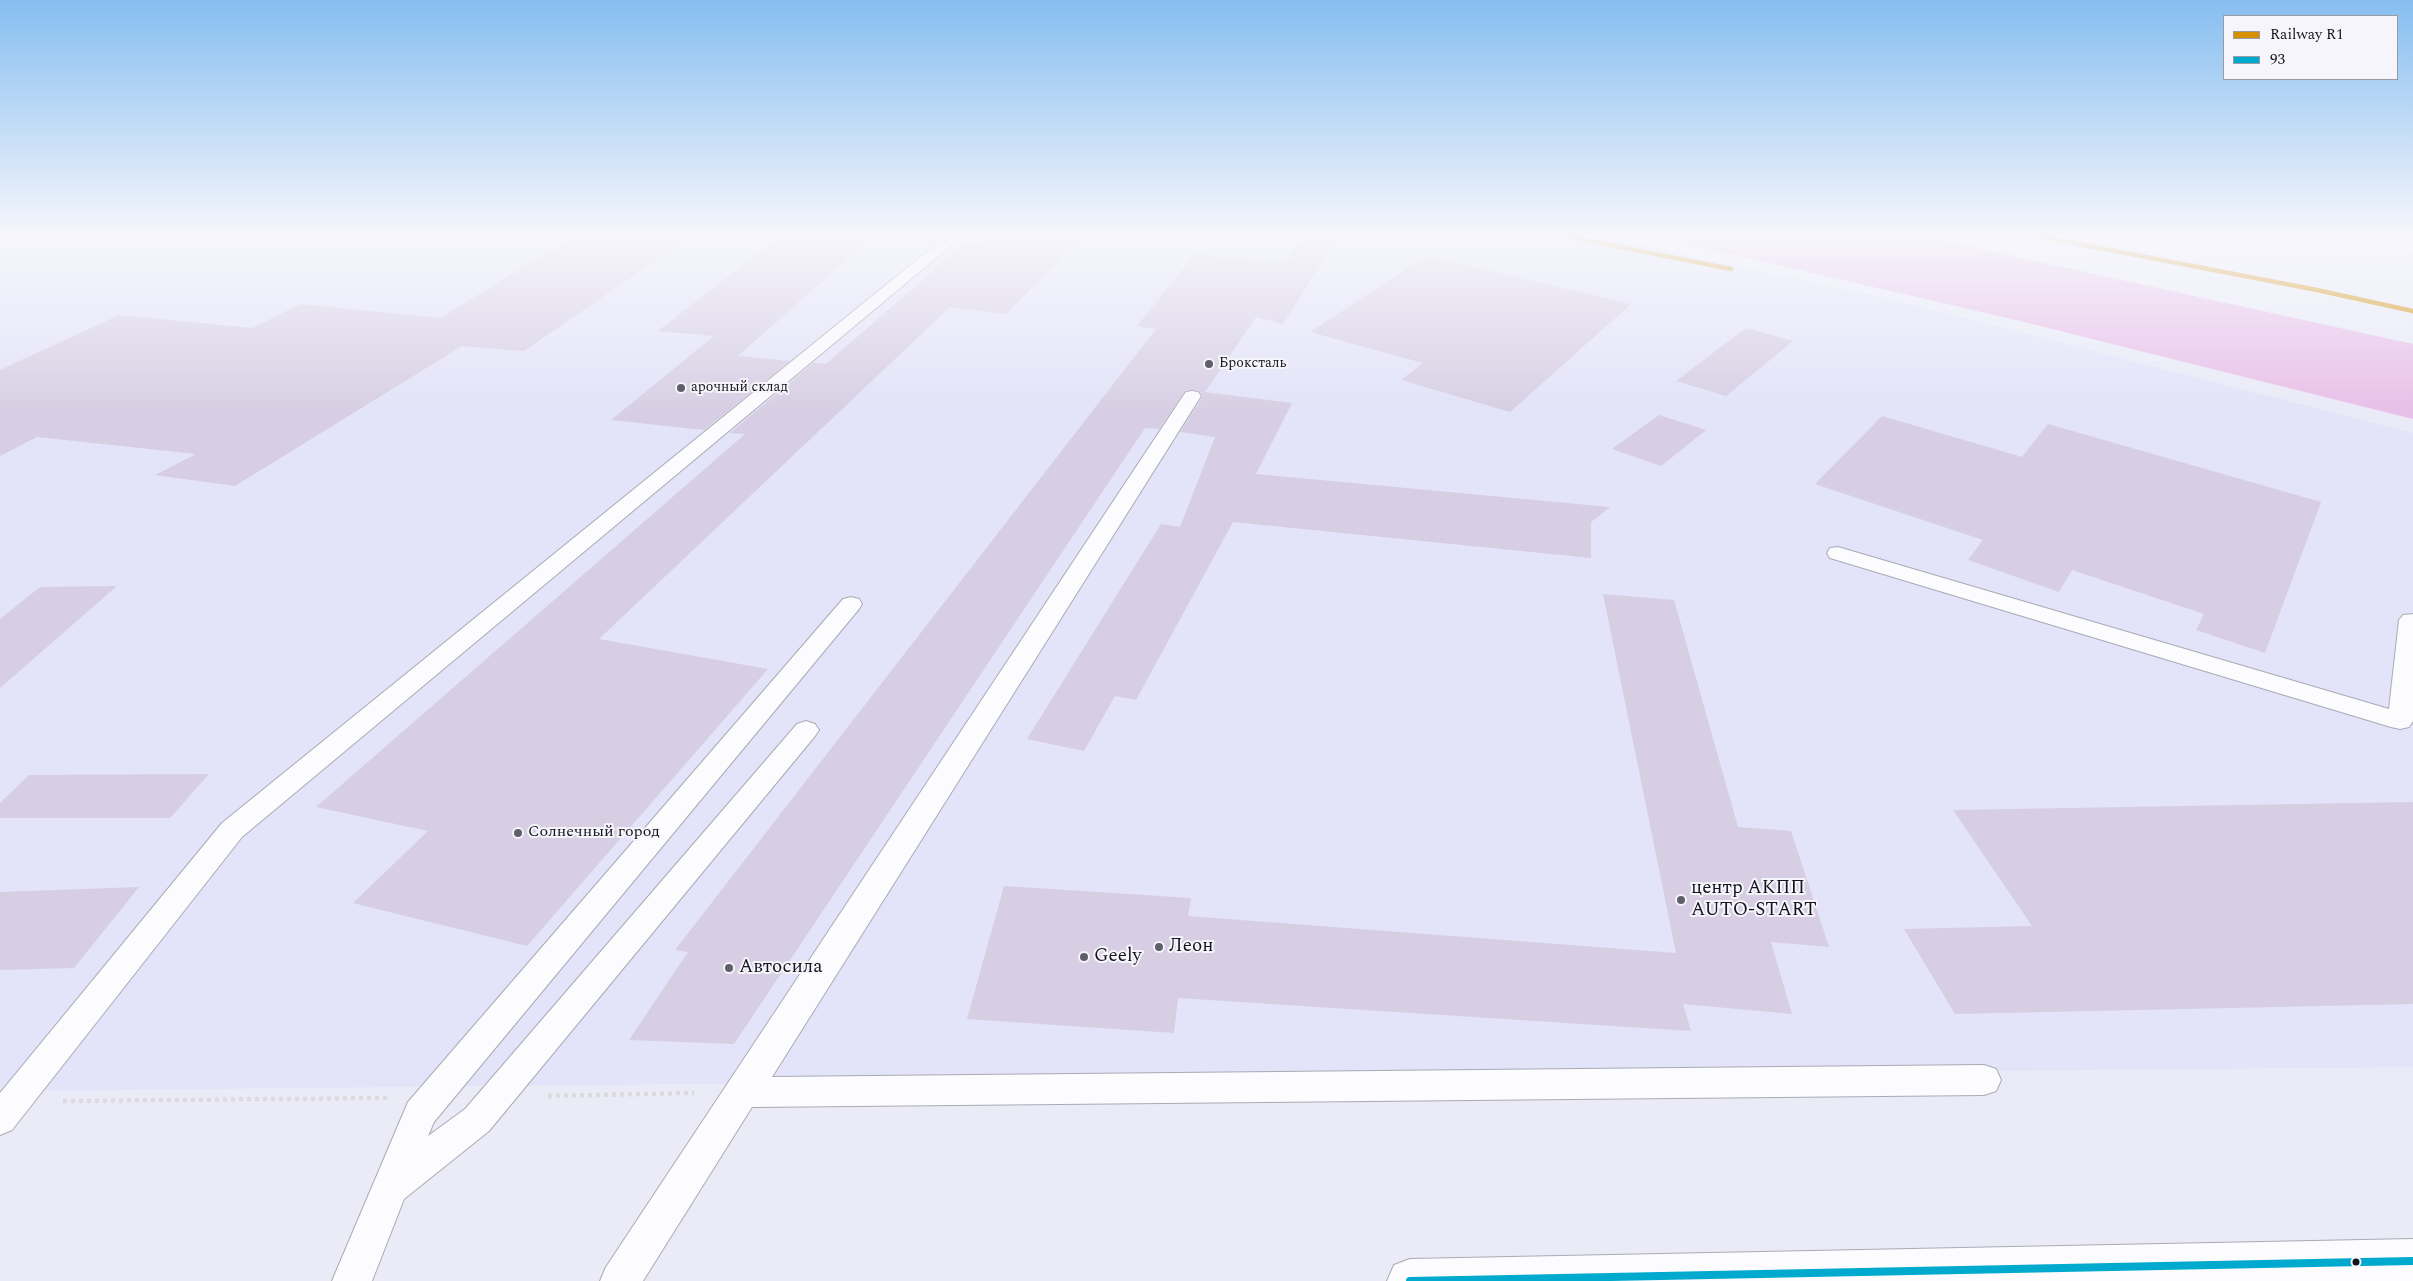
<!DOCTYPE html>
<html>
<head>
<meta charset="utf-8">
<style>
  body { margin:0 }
  #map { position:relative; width:2413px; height:1281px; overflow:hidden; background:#ebebf8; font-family:Spectral,serif }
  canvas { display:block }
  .legend { position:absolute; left:2223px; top:15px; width:175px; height:65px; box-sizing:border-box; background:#f5f5fb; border:1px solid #9b9ba3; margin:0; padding:6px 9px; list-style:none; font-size:15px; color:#14141e }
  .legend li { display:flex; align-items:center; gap:10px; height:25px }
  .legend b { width:25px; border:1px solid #9b9ba3 }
</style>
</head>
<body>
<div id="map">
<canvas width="2413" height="1281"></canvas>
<ul class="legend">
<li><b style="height:6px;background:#d59004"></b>Railway R1</li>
<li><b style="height:6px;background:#00a9ce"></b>93</li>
</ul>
</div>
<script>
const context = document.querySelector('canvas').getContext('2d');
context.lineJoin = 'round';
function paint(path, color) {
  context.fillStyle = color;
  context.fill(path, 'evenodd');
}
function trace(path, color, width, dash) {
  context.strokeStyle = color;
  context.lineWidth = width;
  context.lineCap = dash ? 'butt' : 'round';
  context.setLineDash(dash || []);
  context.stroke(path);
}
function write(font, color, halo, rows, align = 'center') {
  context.font = font + ' Spectral,serif';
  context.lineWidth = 4;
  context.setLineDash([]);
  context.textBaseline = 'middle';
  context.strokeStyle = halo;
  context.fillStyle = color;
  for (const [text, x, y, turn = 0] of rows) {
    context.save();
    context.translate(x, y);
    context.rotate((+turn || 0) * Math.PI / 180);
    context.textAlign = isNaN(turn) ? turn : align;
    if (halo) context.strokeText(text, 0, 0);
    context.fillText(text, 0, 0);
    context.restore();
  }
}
const built = new Path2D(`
  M0,233H1586L1894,300L2413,433V1067L0,1091Z`);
const forest = new Path2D(`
  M1638,233H1907L2413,344V419L2012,319Z`);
const building = new Path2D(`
  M580,233H696L524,351L462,346L235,486L155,475L196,454L37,437L0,456V370L119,315L252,328L301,304L440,318Z
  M784,233L872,237L738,356L790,361L704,430L611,420L714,336L658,331Z
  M992,233H1085L1006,314L950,307L599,639L768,669L527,946L353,903L428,831L316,807L745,434L730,433L813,363L826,364L964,244L977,245Z
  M1306,233H1341L1283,324L1256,317L1205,392L1292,403L1256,474L1610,507L1591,522V558L1233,522L1136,700L1115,696L1084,751L1027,739L1161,524L1180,527L1215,437L1180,432L1203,396L1198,390H1186L1159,429L1145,428L734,1044L629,1040L688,952L675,950L1156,329L1137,326L1195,254L1285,264Z
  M1426,256L1631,304L1510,412L1401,380L1423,363L1310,332Z
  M1746,328L1793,341L1726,396L1676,381Z
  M1659,415L1706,430L1661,466L1612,449Z
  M1882,416L2022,457L2048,424L2321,502L2265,653L2196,630L2204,614L2072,570L2059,592L1968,560L1983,540L1815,484Z
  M117,586L0,688V619L40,587Z
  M1603,594L1674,600L1738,827L1791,831L1829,947L1771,942L1792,1014L1683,1004L1691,1031L1178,998L1174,1033L967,1019L1004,886L1191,898L1188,916L1676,953Z
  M209,774L170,818H0V803L29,775Z
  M2413,802V1004L1955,1014L1904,929L2032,926L1953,810Z
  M139,887L74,968L0,970V892Z`);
const path = new Path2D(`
  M548,1096L694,1093
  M63,1101L387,1098`);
const lane = new Path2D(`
  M950,233H966L242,837L12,1130L0,1135V1093L222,823Z
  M1192,391L1198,392L1201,396L772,1077L1984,1065L1996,1069L2001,1080L1996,1091L1984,1095L752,1107L643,1281H600L606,1267L1183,396L1186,392Z
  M1838,547L2389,709L2399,620L2403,615L2413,614V721L2409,727L2400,729L2391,727L1830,558L1827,553L1830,548Z
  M851,597L859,599L862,604L859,609L434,1122L428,1136L465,1109L797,724L806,721L815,724L819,730L815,736L489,1131L404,1199L372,1281H332L408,1102L843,599Z`);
const primary = new Path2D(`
  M2413,1239V1281H1387L1394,1265L1410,1259Z`);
const rail = new Path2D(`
  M1550,233L1731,269`);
const bus1 = new Path2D(`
  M1410,1281L2413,1261`);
const rail1 = new Path2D(`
  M1550,233L1731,269
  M2022,233L2317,290L2413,311`);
const markers = [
  [1209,364,5,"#5f5f6a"],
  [681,388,5,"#5f5f6a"],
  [518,833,5,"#5f5f6a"],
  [1681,900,5,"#5f5f6a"],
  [1159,947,5,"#5f5f6a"],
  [1084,957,5,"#5f5f6a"],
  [729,968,5,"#5f5f6a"],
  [2356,1262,4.5,"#14141e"]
];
const farPoinames = [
  ["Броксталь",1219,364],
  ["арочный склад",691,388]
];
const poiNames = [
  ["Солнечный город",528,833]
];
const nearPoinames = [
  ["центр АКПП",1691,889],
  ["AUTO-START",1691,911],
  ["Леон",1169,947],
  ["Geely",1094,957],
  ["Автосила",739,968]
];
paint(built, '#e3e3f9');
paint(forest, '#e8bfe8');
paint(building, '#d7cee3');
trace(lane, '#aaaab4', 2);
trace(primary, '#aaaab4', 2);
trace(path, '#dbdbde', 4.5, [4, 4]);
paint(lane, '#fcfcfe');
paint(primary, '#fcfcfe');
trace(rail, '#c5c5c8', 4);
trace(rail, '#f5f5fb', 2.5, [8]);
trace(bus1, '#00a9ce', 8);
trace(rail1, '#d59004', 4.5);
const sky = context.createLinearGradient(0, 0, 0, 412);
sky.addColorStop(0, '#86bef0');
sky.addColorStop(0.57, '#f6f6fc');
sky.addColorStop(1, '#f6f6fc00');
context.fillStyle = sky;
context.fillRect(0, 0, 2413, 412);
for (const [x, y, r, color] of markers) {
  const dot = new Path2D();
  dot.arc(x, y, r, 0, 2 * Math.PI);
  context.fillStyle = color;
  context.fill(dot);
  trace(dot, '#f5f5fb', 2);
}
write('14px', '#14141e', '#f5f5fb', farPoinames, 'left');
write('16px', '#14141e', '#f5f5fb', poiNames, 'left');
write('19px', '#14141e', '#f5f5fb', nearPoinames, 'left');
</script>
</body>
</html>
